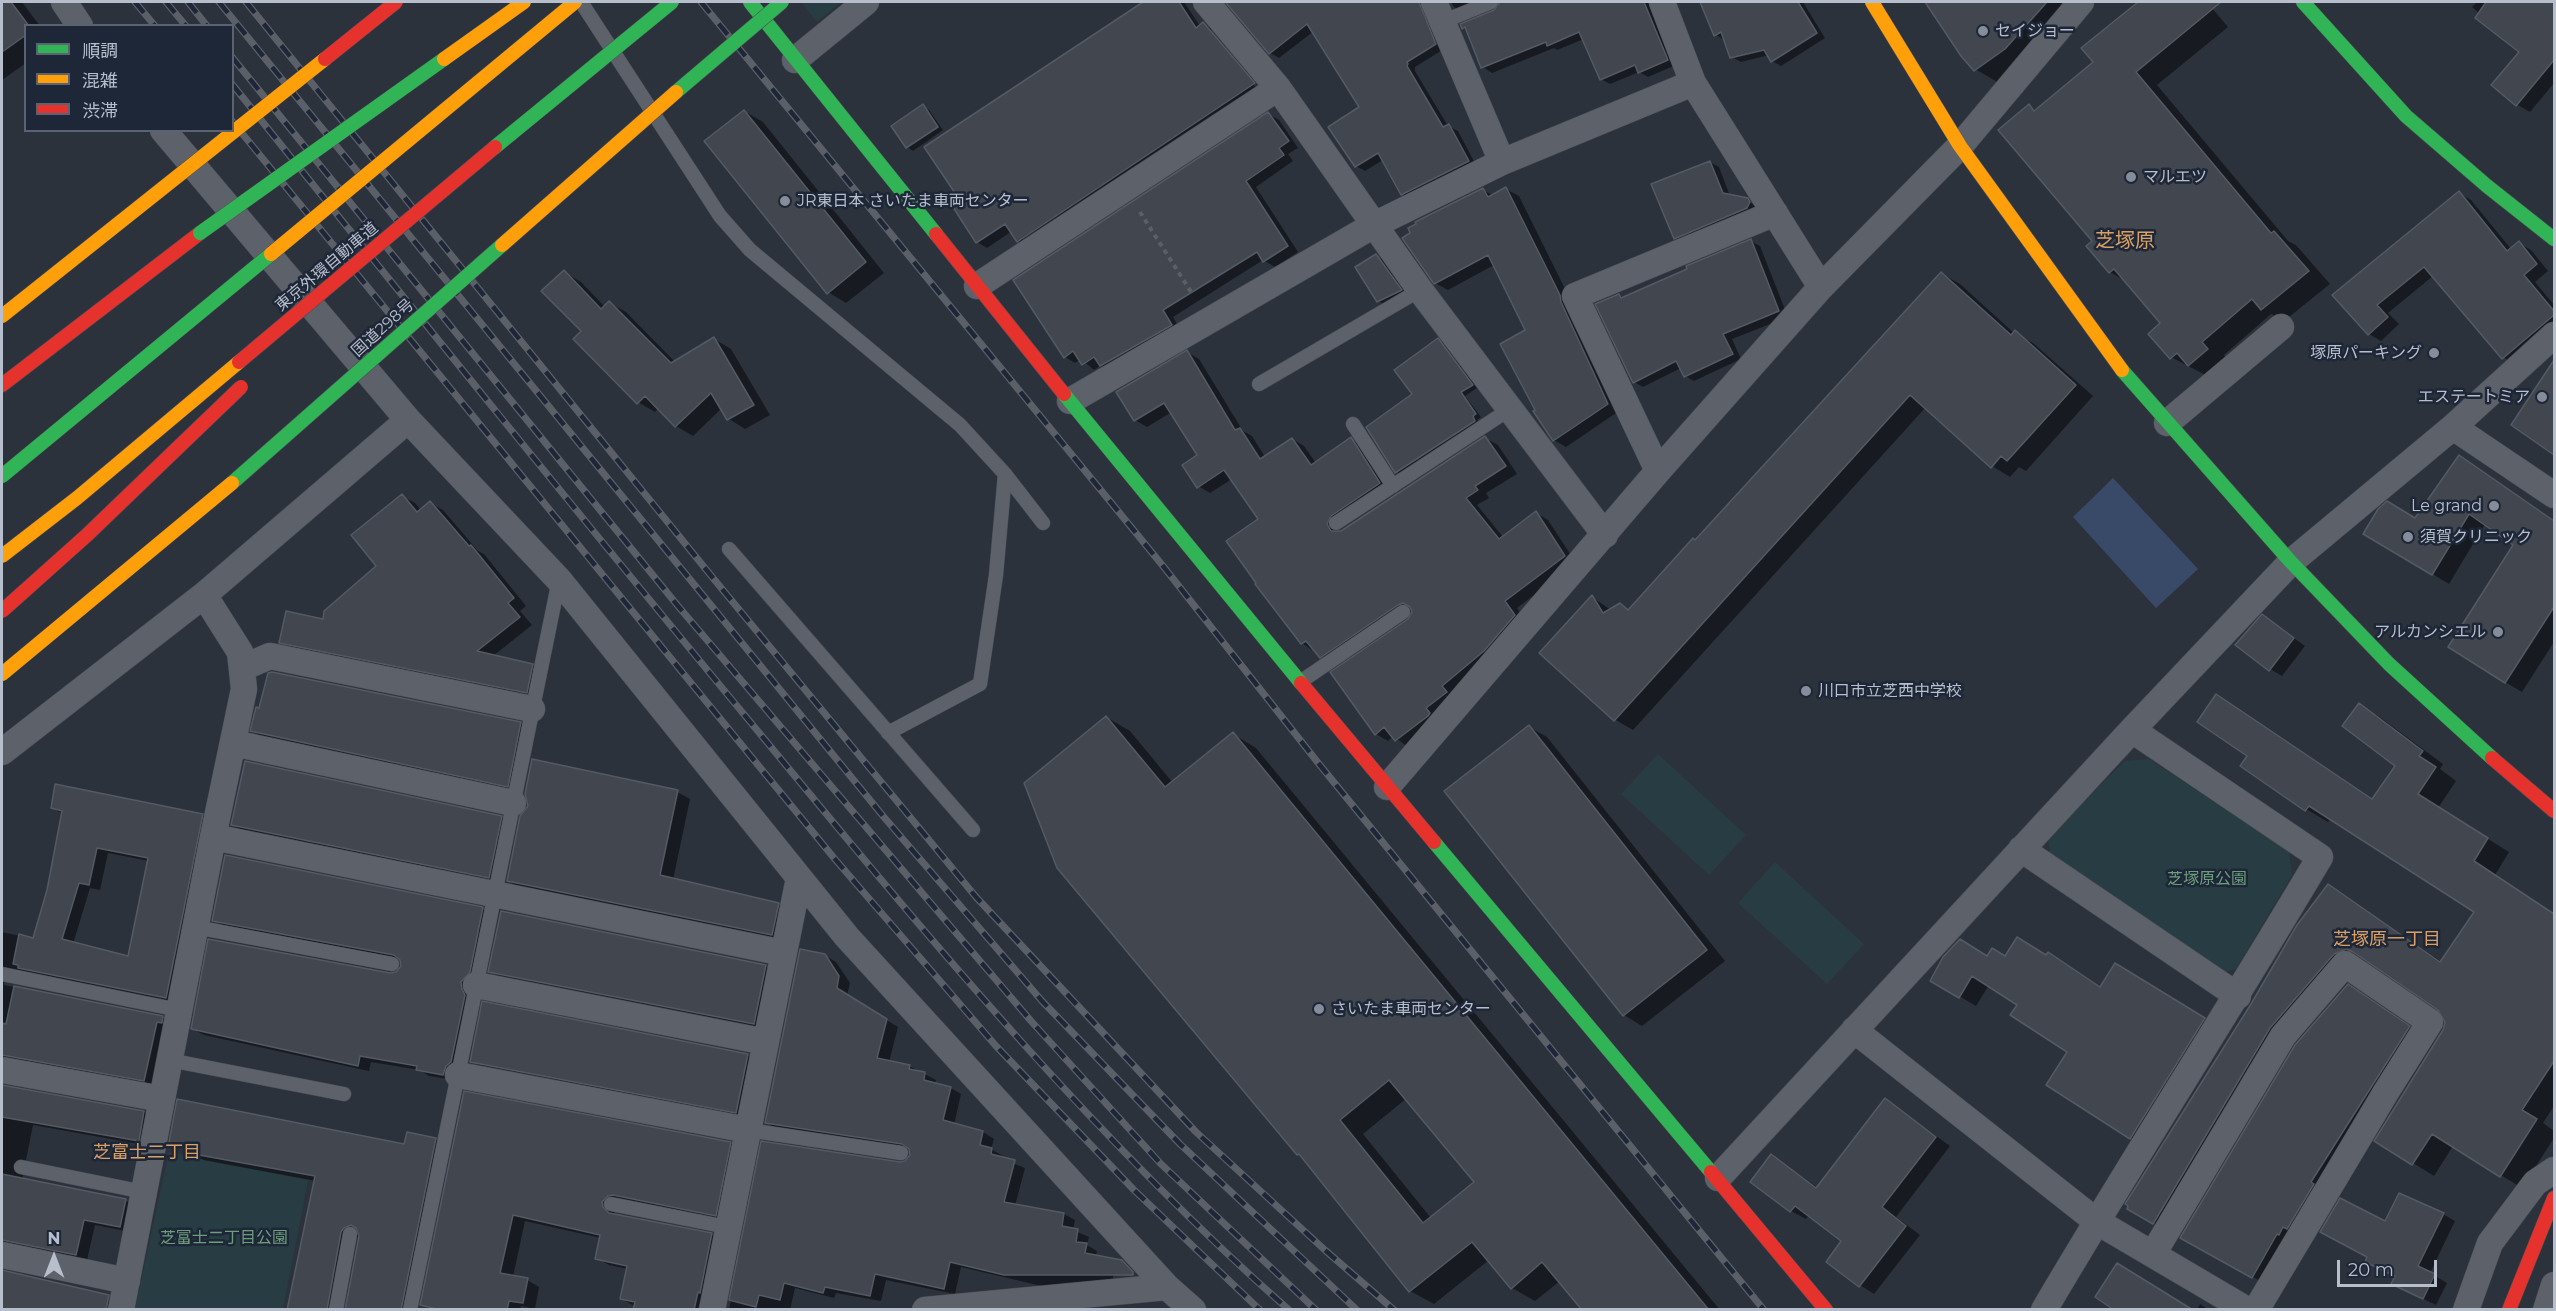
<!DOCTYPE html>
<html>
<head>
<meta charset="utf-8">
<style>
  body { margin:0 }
  #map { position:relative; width:2556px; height:1311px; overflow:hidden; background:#2c323c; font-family:Montserrat,"Noto Sans JP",sans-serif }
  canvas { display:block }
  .frame { position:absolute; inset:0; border:3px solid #b7becc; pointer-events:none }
  .legend { position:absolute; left:24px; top:24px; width:210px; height:108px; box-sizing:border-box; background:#1e2738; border:2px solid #5b6373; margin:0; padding:8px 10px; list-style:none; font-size:18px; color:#b7becc }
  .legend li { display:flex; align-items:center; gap:12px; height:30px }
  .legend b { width:30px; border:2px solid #5b6373 }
  .north { position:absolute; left:24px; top:1227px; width:60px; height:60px; -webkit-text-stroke:4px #1e2738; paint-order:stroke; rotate:0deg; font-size:16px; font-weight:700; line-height:24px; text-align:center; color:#b7becc }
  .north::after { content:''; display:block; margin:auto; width:21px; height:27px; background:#b7becc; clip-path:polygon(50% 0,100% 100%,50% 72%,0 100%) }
  .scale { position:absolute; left:2337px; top:1260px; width:100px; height:27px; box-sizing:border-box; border:3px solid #b7becc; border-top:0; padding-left:8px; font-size:18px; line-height:21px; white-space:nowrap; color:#b7becc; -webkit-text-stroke:4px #1e2738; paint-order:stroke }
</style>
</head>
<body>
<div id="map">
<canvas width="2556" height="1311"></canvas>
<div class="frame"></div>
<ul class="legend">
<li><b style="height:8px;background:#30b455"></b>順調</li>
<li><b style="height:8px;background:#ff9f0a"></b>混雑</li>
<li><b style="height:8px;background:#e5322d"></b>渋滞</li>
</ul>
<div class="north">N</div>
<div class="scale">20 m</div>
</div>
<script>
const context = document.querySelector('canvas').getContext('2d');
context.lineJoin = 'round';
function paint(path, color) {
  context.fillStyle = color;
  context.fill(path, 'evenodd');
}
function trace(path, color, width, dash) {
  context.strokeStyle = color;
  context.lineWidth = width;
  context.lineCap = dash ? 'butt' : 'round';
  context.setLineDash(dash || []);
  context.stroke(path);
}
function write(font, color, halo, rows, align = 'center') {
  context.font = font + ' Montserrat,"Noto Sans JP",sans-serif';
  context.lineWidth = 5;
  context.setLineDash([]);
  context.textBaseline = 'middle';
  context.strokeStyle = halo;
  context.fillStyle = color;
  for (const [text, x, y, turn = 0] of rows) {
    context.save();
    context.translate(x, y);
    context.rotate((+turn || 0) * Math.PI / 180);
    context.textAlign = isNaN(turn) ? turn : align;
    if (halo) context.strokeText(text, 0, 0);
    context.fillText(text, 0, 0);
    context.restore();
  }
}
const green = new Path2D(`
  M801,2H841L817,22Z
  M1658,754L1746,835L1709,875L1621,794Z
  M2149,759L2289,851L2292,875L2236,969L2220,973L2050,853L2048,837L2125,761Z
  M1775,862L1864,944L1827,984L1738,903Z
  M169,1152L308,1180L283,1309H135Z`);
const water = new Path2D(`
  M2113,478L2198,569L2156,608L2073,517Z`);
const shadow = new Path2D(`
  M2,2H22L40,26H26V63L2,80Z
  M1147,2H1184L1200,26L1203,24L1214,30L1264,90L1028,247L1018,241L1012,231L987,248L977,242L961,199L926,148ZM1208,30H1212L1260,88L1258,90Z
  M1231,2H1429L1444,49L1415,67V71L1448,126L1458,131L1477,167L1411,199L1402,194L1383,160L1365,171L1356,166L1361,107L1314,31L1279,58L1270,53L1229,3Z
  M1451,2H1489L1463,12L1454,7Z
  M1501,2H1658L1676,65L1648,77L1639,72L1610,84L1601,79L1584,39L1557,50L1554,48L1492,73L1483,67L1468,30L1463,28L1496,11Z
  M1701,2H1803L1825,38L1781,66L1772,61L1769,55L1741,62L1732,57L1724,40L1715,34Z
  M1927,2H2076L1999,83L1975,69L1963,55Z
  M2140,2H2207L2228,27L2157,85L2288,241L2296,245L2330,284L2284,321L2271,314L2224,355L2229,362L2211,378L2171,357L2162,324L2127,282L2110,272L2029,106L2037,111L2095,62L2083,49Z
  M2477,2H2554V83L2530,112L2516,104L2522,52L2472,7Z
  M923,106L929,110L943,130L913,151L907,147Z
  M744,111L763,122L884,273L846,303L828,292Z
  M1268,114L1279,120L1298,148L1288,154L1293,161L1256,187L1298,252L1275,267L1263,260L1173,317L1181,331L1112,371L1101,365L1094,370L1081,359L1075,363L1065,357Z
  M1710,162L1719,167L1730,196L1747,200L1758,208L1684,242L1675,238Z
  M1506,189L1519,196L1572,303L1619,411L1566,447L1554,440L1537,411L1527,330L1494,265L1448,290L1435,283L1483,190L1494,196Z
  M2459,193L2471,200L2511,249L2519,243L2531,250L2548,271L2535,282L2554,305V331L2515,364L2503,357L2433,276L2388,313L2399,324L2381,341L2369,334L2334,296Z
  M1751,241L1760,246L1788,317L1732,339L1741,359L1694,381L1685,376L1681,368L1643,387L1634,382L1619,295L1624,298Z
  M1376,256L1382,259L1406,294L1384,304L1378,301Z
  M564,272L581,282L605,307L609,303L626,312L675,362L714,339L731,349L770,415L745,429L729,419L722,408L693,436L676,426L659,408L655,412L638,402L583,331Z
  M1942,274L1960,284L2014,333L2033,343L2093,396L2026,471L2019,467L2010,477L1992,466L1926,407L1633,730L1614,719L1592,597L1611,610L1620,605L1629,610L1696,541Z
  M1438,340L1443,343L1477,388L1465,396L1481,417L1477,420L1480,424L1402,475L1397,472L1368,428L1414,395Z
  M1187,352L1199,359L1243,431L1252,436L1265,457L1292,439L1304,446L1316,463L1351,439L1363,446L1392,490L1343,522L1338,532L1485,438L1498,445L1517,474L1486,493L1489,498L1477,505L1503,537L1536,513L1548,520L1576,563L1517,608L1526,622L1408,747L1393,736L1388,741L1376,734L1413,610L1333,664L1302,643L1260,519L1232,479L1210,493L1198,486L1199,456L1172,412L1147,427L1135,420L1118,392Z
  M2554,363V454L2513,424Z
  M2459,457L2554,521V642L2522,692L2505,682L2515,545L2485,524L2449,584L2365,533L2415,520Z
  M402,496L415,503L421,510L430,503L443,510L478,551L484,554L526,606L520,611L532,625L493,656L532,665L545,673L540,699L294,649L281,642L324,620L378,566Z
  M2263,616L2305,646L2282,676L2270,669Z
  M2217,696L2373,799L2397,766L2359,705L2381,718L2443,764L2440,769L2456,781L2438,808L2509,852L2495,875L2554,914V1106L2543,1123L2554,1131V1138L2522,1188L2453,1146L2434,1176L2376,1140L2444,1031L2447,1022L2440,1009L2372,963L2362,961L2292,1041L2176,1235L2150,1221L2328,886L2442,962L2476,912L2331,818L2328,822L2279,793L2249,756Z
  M1106,717L1130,731L1173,783L1233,734L1256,748L1720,1310H1583L1560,1281L1535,1301L1512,1288L1489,1260L1434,1304L1410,1291L1305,1159L1298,1154ZM1407,1098L1476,1182L1431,1218L1363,1134Z
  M520,723L529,728L516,790L261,736L252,731Z
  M1529,727L1547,737L1725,961L1642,1026L1624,1015Z
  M677,792L690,799L673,880L778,904L791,912L785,942L521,888L508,881Z
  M52,808L202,815L213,821L177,1003L4,978V985L162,1017L173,1024L155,1086L2,1067V932L34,939L60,840L63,814ZM108,853L149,861L129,958L73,944L90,888L100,890Z
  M501,817L509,822L497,881L240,829L232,825Z
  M482,909L494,915L455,1080L429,1076L420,1070L371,1062L369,1071L204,1035L193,1029L396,974L402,967V960L225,927L214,920Z
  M2049,954L2101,988L2132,974L2220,1029L2147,1147L2131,1138L2069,1051L2019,1004L1989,985L1976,1006L1932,980L1988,957L2047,956Z
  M824,955L836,962L850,983L847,996L898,1027L889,1062L909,1066L936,1080L935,1084L951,1088L961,1094L954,1125L983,1132L994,1139L991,1149L1003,1156L1002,1159L1025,1168L1015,1206L1064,1214L1075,1220L1073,1230L1089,1237L1087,1245L1097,1251L1096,1256L1115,1264L1112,1284L1054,1289L961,1267L955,1294L886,1280L881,1301L836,1293L834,1298L795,1288L790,1310H729L762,1143L900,1163L906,1162L911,1155V1149L777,1129L767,1123Z
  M766,966L773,970L761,1027L497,975L490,971Z
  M2359,992L2419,1033L2264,1283L2182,1238Z
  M483,1003L748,1055L755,1059L744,1116L479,1065L471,1061Z
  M2,1086L144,1112L155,1119L150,1146L33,1125L22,1180L126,1201L137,1207L131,1232L95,1225L87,1260L2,1252Z
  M465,1093L730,1143L742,1150L728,1221L614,1210L615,1216L712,1235L724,1242L710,1310H653L634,1306L622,1299L628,1269L609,1265L597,1258L601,1238L525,1221L513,1277L527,1280L539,1287L535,1309L521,1306L520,1310H431L422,1304Z
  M1886,1100L1950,1146L1896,1217L1920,1235L1874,1294L1860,1285L1843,1241L1809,1215L1806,1219L1791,1211L1752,1182L1772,1156L1818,1188Z
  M435,1139L449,1147L417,1310H355L361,1234L354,1240L336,1310H289L316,1181L203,1160L171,1141L405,1146Z
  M2443,1214L2455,1221L2430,1273L2447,1283L2436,1305L2405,1290L2396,1276L2386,1223Z
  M2,1270L103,1295L114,1301L113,1310H2Z
  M2200,1304L2209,1310H2197Z`);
const building = new Path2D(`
  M2,2H11L29,26H26V35L2,52Z
  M1143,2H1179L1196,28L1203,22L1255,83L1017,242L1005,224L976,243L951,204L959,199L924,147Z
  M1228,2H1419L1436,44L1407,62L1408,64L1407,66L1443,127L1449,124L1469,161L1401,195L1378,153L1355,167L1328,127L1359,107L1307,24L1269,54L1226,3Z
  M1500,2H1644L1668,60L1638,73L1635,65L1600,80L1579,32L1547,46L1546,42L1481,68L1465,27L1462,29L1460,24L1494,10Z
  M1700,2H1798L1817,33L1771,62L1764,50L1730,58L1721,32L1714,36Z
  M1925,2H2047L2005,49L1974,71L1961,56Z
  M2138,2H2221L2136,72L2271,233L2274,231L2309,271L2261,310L2252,299L2202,342L2208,349L2188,366L2177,353L2170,359L2148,334L2160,323L2114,269L2109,273L2086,246L2092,241L1998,130L2029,104L2034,111L2093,62L2081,48Z
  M2486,2H2554V60L2516,106L2491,85L2519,52L2475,18Z
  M923,104L938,127L906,148L891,126Z
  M744,110L866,262L827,294L704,141Z
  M1268,112L1289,141L1279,148L1284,155L1246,181L1288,246L1263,262L1257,252L1163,310L1172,325L1100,366L1094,357L1082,365L1073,351L1064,358L1013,280Z
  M1710,161L1723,193L1748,198L1750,202L1747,208L1674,239L1651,184Z
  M1506,187L1560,295L1561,302L1608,404L1553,441L1533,411L1535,410L1500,344L1525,330L1488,255L1434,284L1402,238L1410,233L1408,228L1416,224L1415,222L1483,188L1488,197Z
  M2459,191L2507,251L2519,241L2537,264L2524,275L2554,311V315L2502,359L2424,267L2377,305L2388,317L2368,335L2332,295Z
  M1751,239L1779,311L1723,334L1733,354L1684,377L1676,361L1633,383L1595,304L1619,294L1621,298L1687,269L1686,266Z
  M1376,254L1402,290L1377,302L1355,267Z
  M564,270L601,309L609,301L671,363L714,337L754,405L727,420L711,393L675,427L645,396L637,404L573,339L581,331L541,291Z
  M1941,272L2011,335L2015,330L2076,385L2007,461L2001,456L1991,468L1910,395L1614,721L1539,653L1592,595L1603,613L1620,603L1628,610L1693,538L1695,540Z
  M1438,338L1473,385L1461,392L1476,414L1473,416L1475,421L1395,473L1366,427L1412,394L1394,370Z
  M1187,350L1235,430L1240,428L1260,459L1292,438L1311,465L1351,437L1380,483L1331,516L1327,524L1331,531H1341L1485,436L1506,466L1475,486L1478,490L1466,498L1499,539L1536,511L1565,556L1505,601L1515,615L1484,651L1442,686L1447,692L1426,708L1430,713L1428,716L1395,741L1384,727L1375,735L1330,672L1408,619L1412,612L1410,607L1403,603L1398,605L1320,658L1306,641L1301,644L1255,584L1256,583L1226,541L1258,519L1224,470L1197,488L1182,465L1197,455L1164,403L1134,421L1116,392Z
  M2554,360V455L2511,425Z
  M2459,455L2554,521V607L2505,683L2448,647L2513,545L2469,514L2432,575L2363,534L2378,509L2387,501L2415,518Z
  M402,494L417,512L430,501L469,546L471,545L514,598L508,603L520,617L477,651L533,664L527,693L279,643L286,611L323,619L324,611L376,566L351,535Z
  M2262,614L2294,638L2269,671L2235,645Z
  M272,672L521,722L508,787L250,731L256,707L259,708L268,673Z
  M2216,694L2372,799L2395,766L2342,726L2359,703L2423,751L2419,756L2436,767L2418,794L2488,838L2474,861L2554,914V1061L2522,1110L2537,1119L2500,1177L2432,1134L2412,1165L2374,1141L2443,1030L2445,1022L2438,1010L2353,952L2346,949L2334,954L2270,1028L2153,1224L2127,1209L2128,1206L2125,1204L2251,1004L2297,925L2328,884L2440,962L2474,912L2309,806L2305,811L2240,766L2247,756L2197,722Z
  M1106,716L1165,787L1233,732L1709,1310H1582L1542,1262L1511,1289L1472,1242L1409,1292L1299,1154L1297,1155L1057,868L1024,783ZM1389,1080L1474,1182L1423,1223L1340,1120Z
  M1529,725L1707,950L1623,1016L1444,791Z
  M532,759L678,790L660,875L779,903L772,935L507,881L520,816L528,806L525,794Z
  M245,761L502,816L489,878L231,825Z
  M55,784L203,814L166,998L18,968V965L13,964L19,934L33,938L47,890L62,811L51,808ZM97,848L148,858L128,956L62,939L79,883L89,885Z
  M225,855L483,907L470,972L461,982L462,989L465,995L451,1062L446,1066L443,1075L416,1070L417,1066L360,1056L358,1066L191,1029L208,939L390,973L396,972L401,966L400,960L394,955L212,921Z
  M501,911L766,965L754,1024L488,972Z
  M2017,937L2046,955L2048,952L2100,987L2115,963L2205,1018L2130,1139L2046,1085L2067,1052L2010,1015L2017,1005L1972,976L1959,998L1930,981L1943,957L1960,939L1987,956L1992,948L2005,956Z
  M800,949L825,954L839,976L837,988L887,1019L877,1058L910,1065L909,1069L925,1072L924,1080L951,1087L943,1120L983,1131L980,1145L992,1148L991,1154L1015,1160L1004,1202L1064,1213L1062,1226L1078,1229L1076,1242L1087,1243L1085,1253L1122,1260L1133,1272V1275H1004L950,1262L944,1289L875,1274L870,1296L825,1287L823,1293L784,1283L780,1300L759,1295L756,1307L729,1300L761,1141L900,1162L905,1161L910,1155L909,1149L902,1144L765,1123Z
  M2348,984L2410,1026L2311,1182L2314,1184L2287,1229L2283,1227L2279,1235L2277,1234L2252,1278L2180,1238L2295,1045Z
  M14,986L163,1016L162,1023L157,1022L144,1081L2,1055V1023L6,1024Z
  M482,1001L748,1054L736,1113L470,1062Z
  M2,1085L144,1111L139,1141L2,1117Z
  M464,1091L731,1142L716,1216L613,1195L608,1196L602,1202L603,1207L609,1213L712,1233L700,1293L698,1292L694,1310H633L635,1302L620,1299L627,1266L595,1259L600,1235L513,1215L500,1273L528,1278L523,1303L509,1301L507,1310H441L420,1305Z
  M1885,1098L1936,1137L1882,1207L1906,1226L1859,1287L1826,1262L1841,1241L1795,1206L1790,1212L1750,1182L1771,1154L1816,1188Z
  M177,1099L404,1144L407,1132L436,1138L401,1310H345L359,1236L356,1228L351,1225L344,1228L341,1232L327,1310H287L315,1176L188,1153L189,1146L169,1142Z
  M2,1174L126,1199L120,1227L84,1220L76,1255L2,1240Z
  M2399,1193L2444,1213L2418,1266L2435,1274L2423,1299L2391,1284L2395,1276L2365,1262L2367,1257L2320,1232L2340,1198L2385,1221Z
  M2117,1263L2193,1310H2114L2095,1297Z
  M2,1270L109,1295L106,1310H2Z`);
const path = new Path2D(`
  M1140,212L1193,295`);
const lane = new Path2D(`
  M581,2L720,216L750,250L960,425L1005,474L996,575L980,684L888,733
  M1442,22L1491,2
  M1259,384L1420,290
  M1353,424L1393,486
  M1005,474L1043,523
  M1336,523L1510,409
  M729,549L973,830
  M1300,682L1403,612
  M195,927L392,964
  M2,974L179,1010
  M169,1060L344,1094
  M748,1130L901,1153
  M21,1167L144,1192
  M611,1204L727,1227
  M336,1310L350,1234
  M410,1310L559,580`);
const street = new Path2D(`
  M64,2L80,26
  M1206,2L1278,88L1420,290L1605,535
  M1434,2L1502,162
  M1662,2L1693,83L1821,287
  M795,60L866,2
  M163,130L408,420L559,580L847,937L1167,1287L1193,1310
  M977,286L1278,88
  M1070,401L1374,225L1502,162L1693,83
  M2167,423L2281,327
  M2453,427L2554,495
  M1658,471L1575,296L1775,213
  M242,668L270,656L532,709
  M233,743L513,803
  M2,752L204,595L408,420
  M1387,787L1658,471L1821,287L1960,146L2081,2
  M213,837L784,953
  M2021,849L2238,996
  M476,985L766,1042
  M1854,1030L2096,1221L2247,1310
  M2,1070L162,1099
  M458,1075L748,1130
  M1718,1178L2132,730L2291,562L2453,427L2554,335
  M2153,1254L2283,1036L2345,964L2430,1022L2386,1092L2256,1310
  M2,1255L127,1281
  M121,1310L213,837L244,689L240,652L204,595
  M712,1310L799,878
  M925,1310L1167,1287
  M2044,1310C2134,1157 2230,1009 2320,857L2132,730
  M2466,1310L2490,1243L2535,1183L2554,1170
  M2546,1310L2554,1285`);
const fast = new Path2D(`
  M750,2L936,234
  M2303,2L2406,116L2487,186L2554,239
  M2122,370L2291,562L2389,664L2492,758
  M1064,394L1301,683
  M1434,842L1711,1172`);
const slow = new Path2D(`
  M1872,2L1960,146L2122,370`);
const jam = new Path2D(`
  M936,234L1064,394
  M2,385L200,233
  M1301,683L1434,842
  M2492,758L2554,811
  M1711,1172L1826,1310
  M2509,1310L2554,1198`);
const rail = new Path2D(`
  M135,2L155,26
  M166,2L186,26
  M188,2L207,26
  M219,2L883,816L1042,1001L1180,1144L1357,1310
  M246,2L713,578L976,897L1196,1132L1326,1251L1394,1310
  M701,2L1163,566L1319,764L1764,1310
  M232,57L678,606L1031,1021L1161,1164L1316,1310
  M232,84C409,304 586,524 766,741C930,940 1095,1139 1289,1310
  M232,121L834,858L996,1046L1134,1190L1260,1310`);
const fastBridge = new Path2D(`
  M676,92L782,2
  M495,147L672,2
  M200,233L444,59
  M2,476L271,254
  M232,483L502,245`);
const slowBridge = new Path2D(`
  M444,59L524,2
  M502,245L676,92
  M271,254L575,2
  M2,316L325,59
  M2,556L77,498L239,362
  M2,674L232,483`);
const jamBridge = new Path2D(`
  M325,59L396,2
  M239,362L495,147
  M2,611L87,535L241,387`);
const markers = [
  [1983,31,6,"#868d9a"],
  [2131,177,6,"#868d9a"],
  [785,201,6,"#868d9a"],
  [2434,353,6,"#868d9a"],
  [2542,397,6,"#868d9a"],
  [2494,506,6,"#868d9a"],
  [2408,537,6,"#868d9a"],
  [2498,632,6,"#868d9a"],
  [1806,691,6,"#868d9a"],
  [1319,1009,6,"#868d9a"]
];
const poiNames = [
  ["セイジョー",1995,31],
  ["マルエツ",2143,177],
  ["JR東日本 さいたま車両センター",797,201],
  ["塚原パーキング",2422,353,"right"],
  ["エステートミア",2530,397,"right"],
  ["Le grand",2482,506,"right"],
  ["須賀クリニック",2420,537],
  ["アルカンシエル",2486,632,"right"],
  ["川口市立芝西中学校",1818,691],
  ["さいたま車両センター",1331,1009]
];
const streetNames = [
  ["東京外環自動車道",327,267,-40],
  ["国道298号",383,328,-42]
];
const parkNames = [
  ["芝塚原公園",2207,879],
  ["芝富士二丁目公園",224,1238]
];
const neighbourhoodNames = [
  ["芝塚原一丁目",2387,940],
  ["芝富士二丁目",147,1153]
];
const quarterNames = [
  ["芝塚原",2125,241]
];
paint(green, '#283c43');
paint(water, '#394a68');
paint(shadow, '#0007');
paint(building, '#41464f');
trace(building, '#545a63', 1.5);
trace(lane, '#494d54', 15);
trace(street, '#494d54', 27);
trace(fast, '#494d54', 15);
trace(slow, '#494d54', 15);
trace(jam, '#494d54', 15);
trace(path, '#5a6066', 4, [4.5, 4.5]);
trace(lane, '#5d616a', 14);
trace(street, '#5d616a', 26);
trace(fast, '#30b455', 14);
trace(slow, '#ff9f0a', 14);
trace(jam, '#e5322d', 14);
trace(rail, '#5b6068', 7);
trace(rail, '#1e2738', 4.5, [14]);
trace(fastBridge, '#494e57', 15, []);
trace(slowBridge, '#494e57', 15, []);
trace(jamBridge, '#494e57', 15, []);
trace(fastBridge, '#30b455', 14);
trace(slowBridge, '#ff9f0a', 14);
trace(jamBridge, '#e5322d', 14);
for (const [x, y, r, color] of markers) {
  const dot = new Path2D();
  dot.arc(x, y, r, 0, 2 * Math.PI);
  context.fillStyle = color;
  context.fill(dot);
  trace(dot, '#1e2738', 2);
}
write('16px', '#b7becc', '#1e2738', poiNames, 'left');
write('16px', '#b7becc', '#1e2738', streetNames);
write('16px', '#6d9e7c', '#1e2738', parkNames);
write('18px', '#daa064', '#1e2738', neighbourhoodNames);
write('20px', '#daa064', '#1e2738', quarterNames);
</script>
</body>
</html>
